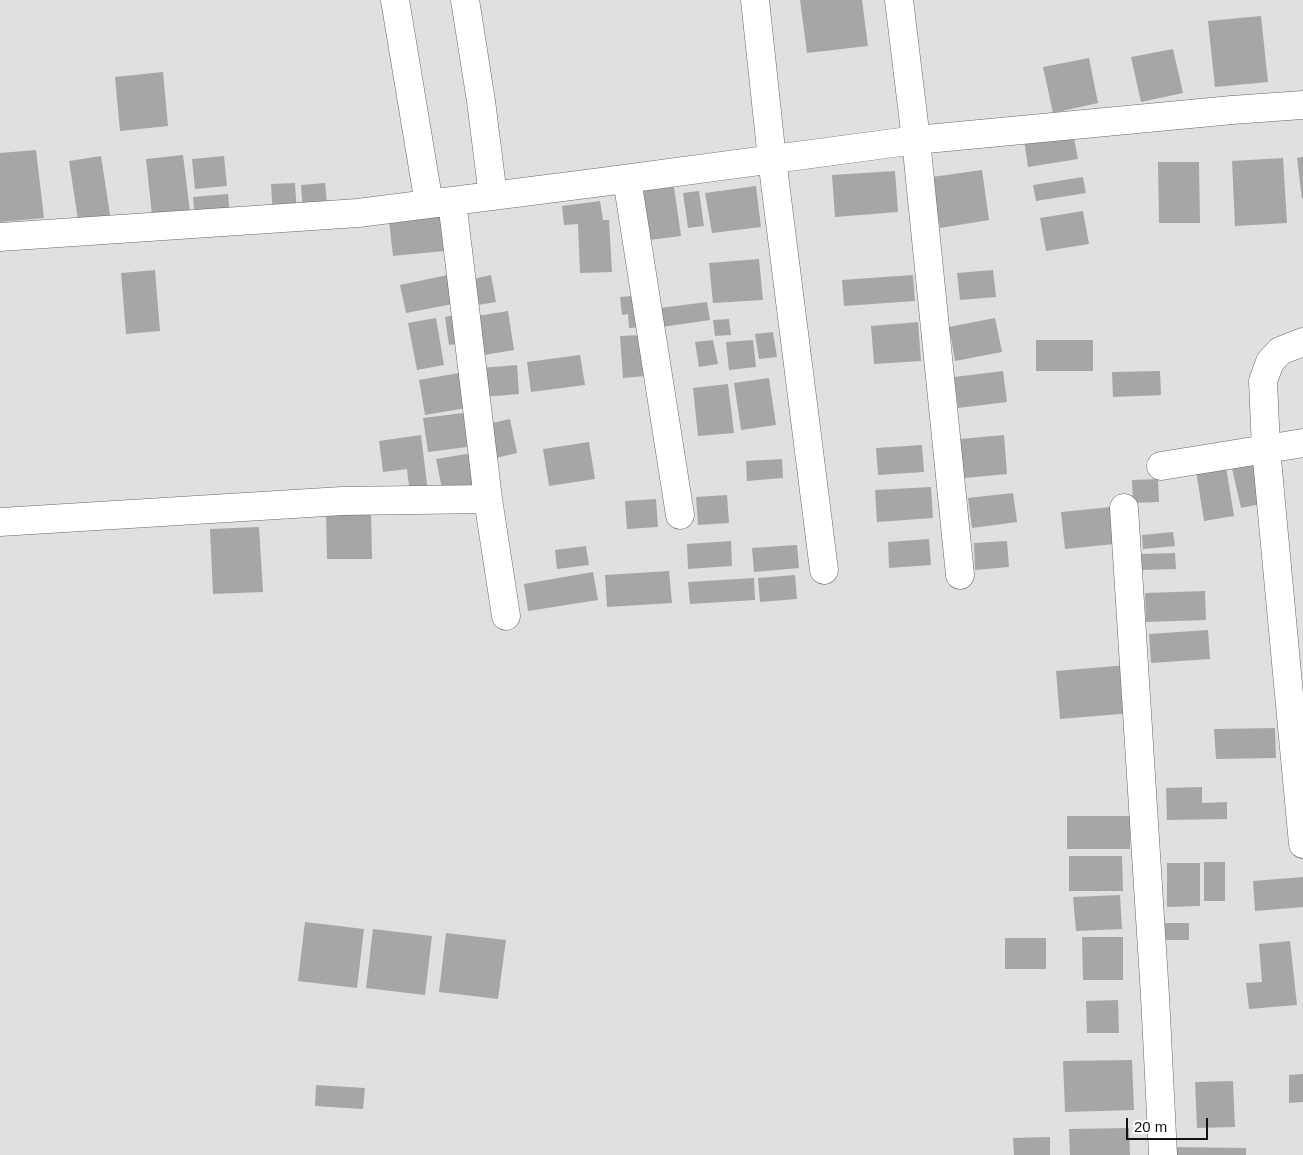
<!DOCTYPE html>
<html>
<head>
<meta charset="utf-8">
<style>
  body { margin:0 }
  #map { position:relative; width:1303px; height:1155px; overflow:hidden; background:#dfe0e2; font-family:Arial,sans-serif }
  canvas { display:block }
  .scale { position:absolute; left:1126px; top:1118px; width:82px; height:22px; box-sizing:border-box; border:2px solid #121213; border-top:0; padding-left:6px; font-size:15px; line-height:18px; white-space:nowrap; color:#121213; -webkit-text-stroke:4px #fff; paint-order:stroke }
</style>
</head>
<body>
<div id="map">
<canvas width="1303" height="1155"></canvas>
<div class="scale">20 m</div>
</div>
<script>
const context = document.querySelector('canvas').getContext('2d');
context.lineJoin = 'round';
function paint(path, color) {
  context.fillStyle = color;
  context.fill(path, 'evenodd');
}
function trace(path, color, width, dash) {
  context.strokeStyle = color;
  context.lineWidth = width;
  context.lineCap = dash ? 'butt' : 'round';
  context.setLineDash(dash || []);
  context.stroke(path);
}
const building = new Path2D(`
  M800,0H862L868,46L807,53Z
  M1261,16L1268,82L1215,87L1208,21Z
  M1173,49L1183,93L1141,102L1131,57Z
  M1089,58L1098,103L1053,113L1043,67Z
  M163,72L168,126L120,131L115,77Z
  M1073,133L1078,159L1028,167L1024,140Z
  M36,150L44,218L0,222V153Z
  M183,155L191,220L153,224L146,159Z
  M101,156L111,221L79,226L69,161Z
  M224,156L227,186L195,189L192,159Z
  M1303,157V198L1302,199L1297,158Z
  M1283,158L1287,223L1235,226L1232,161Z
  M1158,162H1199L1200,223H1159Z
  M982,170L989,220L940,228L932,177Z
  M895,171L898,212L835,217L832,175Z
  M1083,177L1086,193L1036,201L1033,185Z
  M295,183L297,216L273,217L271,184Z
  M325,183L328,213L303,214L301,185Z
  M756,186L761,227L712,233L705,193Z
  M674,187L681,236L642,241L635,192Z
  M699,191L704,226L688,228L683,193Z
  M228,194L230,215L195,218L193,197Z
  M600,201L603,220H609L612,272L580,273L578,224L564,225L562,206Z
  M1083,211L1089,244L1046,251L1040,218Z
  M440,215L444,251L393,256L389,221Z
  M759,259L763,300L713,303L709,263Z
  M155,270L160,331L126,334L121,273Z
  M993,270L996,297L960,300L957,273Z
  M452,274L458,303L406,313L400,285Z
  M491,275L496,302L478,305L473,279Z
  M913,275L915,301L844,306L842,280Z
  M642,295L645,327L629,328L628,314L622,315L620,297Z
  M707,302L710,320L662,327L660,308Z
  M508,311L514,350L478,356L471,317Z
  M462,314L466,343L449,345L445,317Z
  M436,318L444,365L417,370L408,323Z
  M995,318L1002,352L955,361L949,327Z
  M729,319L731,335L715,336L713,320Z
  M918,322L921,361L874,364L871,326Z
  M773,332L777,357L759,359L755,334Z
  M642,335L645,376L623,378L620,336Z
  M713,340L718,364L699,367L695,342Z
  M753,340L756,367L729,370L726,342Z
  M1036,340H1093V371H1036Z
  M580,355L585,385L531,392L527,362Z
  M517,365L519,394L483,397L480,368Z
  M1003,371L1007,402L958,408L954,377Z
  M1160,371L1161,395L1113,397L1112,372Z
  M459,373L466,408L425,415L419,380Z
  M769,378L776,425L741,430L734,383Z
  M728,384L734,433L698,436L693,388Z
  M471,412L475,446L428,452L423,418Z
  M510,419L517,453L496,458L488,424Z
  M421,435L428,492L410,495L407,469L383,472L379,441Z
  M1004,435L1007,474L964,478L960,439Z
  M589,442L595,479L549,486L543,449Z
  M922,445L924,472L878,475L876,448Z
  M472,453L479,487L443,494L436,459Z
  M1260,458L1270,502L1241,508L1231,464Z
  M782,459L783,478L747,481L746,461Z
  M1226,467L1234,516L1204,521L1196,471Z
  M1158,479L1159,502L1133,503L1132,480Z
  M931,487L933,518L877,522L875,490Z
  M1013,493L1017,522L972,528L968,498Z
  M727,495L729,523L698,525L696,497Z
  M656,499L658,527L627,529L625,501Z
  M1121,506L1124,543L1065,549L1061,512Z
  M371,510L372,559H327L326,511Z
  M259,527L263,592L213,594L210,529Z
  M1173,532L1175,546L1143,549L1142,535Z
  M929,539L931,565L889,568L888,542Z
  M731,541L732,566L688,569L687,544Z
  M1007,541L1009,567L975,570L974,543Z
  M797,545L799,568L754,572L752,548Z
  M586,546L589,565L557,569L555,550Z
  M1175,553L1176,569L1140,570V554Z
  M669,571L672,603L607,607L605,575Z
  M593,572L598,600L528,611L524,584Z
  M795,575L797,599L760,602L758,578Z
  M754,578L755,600L690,604L688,582Z
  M1205,591L1206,620L1146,622L1145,593Z
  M1208,630L1210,659L1151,663L1149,634Z
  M1128,665L1132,713L1060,719L1056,671Z
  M1275,728L1276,758L1216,759L1214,729Z
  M1202,787V803L1227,802V819L1167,820L1166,788Z
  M1067,816H1130V849H1067Z
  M1069,856H1122L1123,891H1069Z
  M1204,862H1225V901H1204Z
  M1167,863H1200V906L1167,907Z
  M1303,877V907L1255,911L1253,881Z
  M1120,895L1122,929L1076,931L1073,897Z
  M305,922L364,929L357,988L298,981Z
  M1152,923H1189V940H1152Z
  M373,929L432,936L425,995L366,988Z
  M446,933L506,940L498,999L439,992Z
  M1082,937H1123V980H1083Z
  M1005,938H1046V969H1005Z
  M1290,941L1297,1005L1249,1009L1246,983L1262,982L1259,944Z
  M1118,1000L1119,1033H1087L1086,1001Z
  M1132,1060L1134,1110L1065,1112L1063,1061Z
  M1303,1074V1102L1289,1103V1075Z
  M1233,1081L1235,1127L1197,1128L1195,1082Z
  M316,1085L365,1088L363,1109L315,1106Z
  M1129,1128L1130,1155H1070L1069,1129Z
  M1050,1137V1155H1014L1013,1138Z
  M1173,1147L1246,1148V1155H1173Z`);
const minor = new Path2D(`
  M395,0L429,204
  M465,0L481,101L493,196
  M755,0L772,159L824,570
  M899,0L916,140L960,575
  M627,179L680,515
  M0,237L358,213L602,182L916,140L1232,110L1303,105
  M1303,342L1280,351L1270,362L1263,381L1266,449L1303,844
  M1161,466L1303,443
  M488,499L506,616
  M1124,508L1155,996L1163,1155
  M0,522L342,501L488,499L452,201`);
paint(building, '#a7a6a7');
trace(minor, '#666769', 29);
trace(minor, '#fff', 28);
</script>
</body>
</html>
